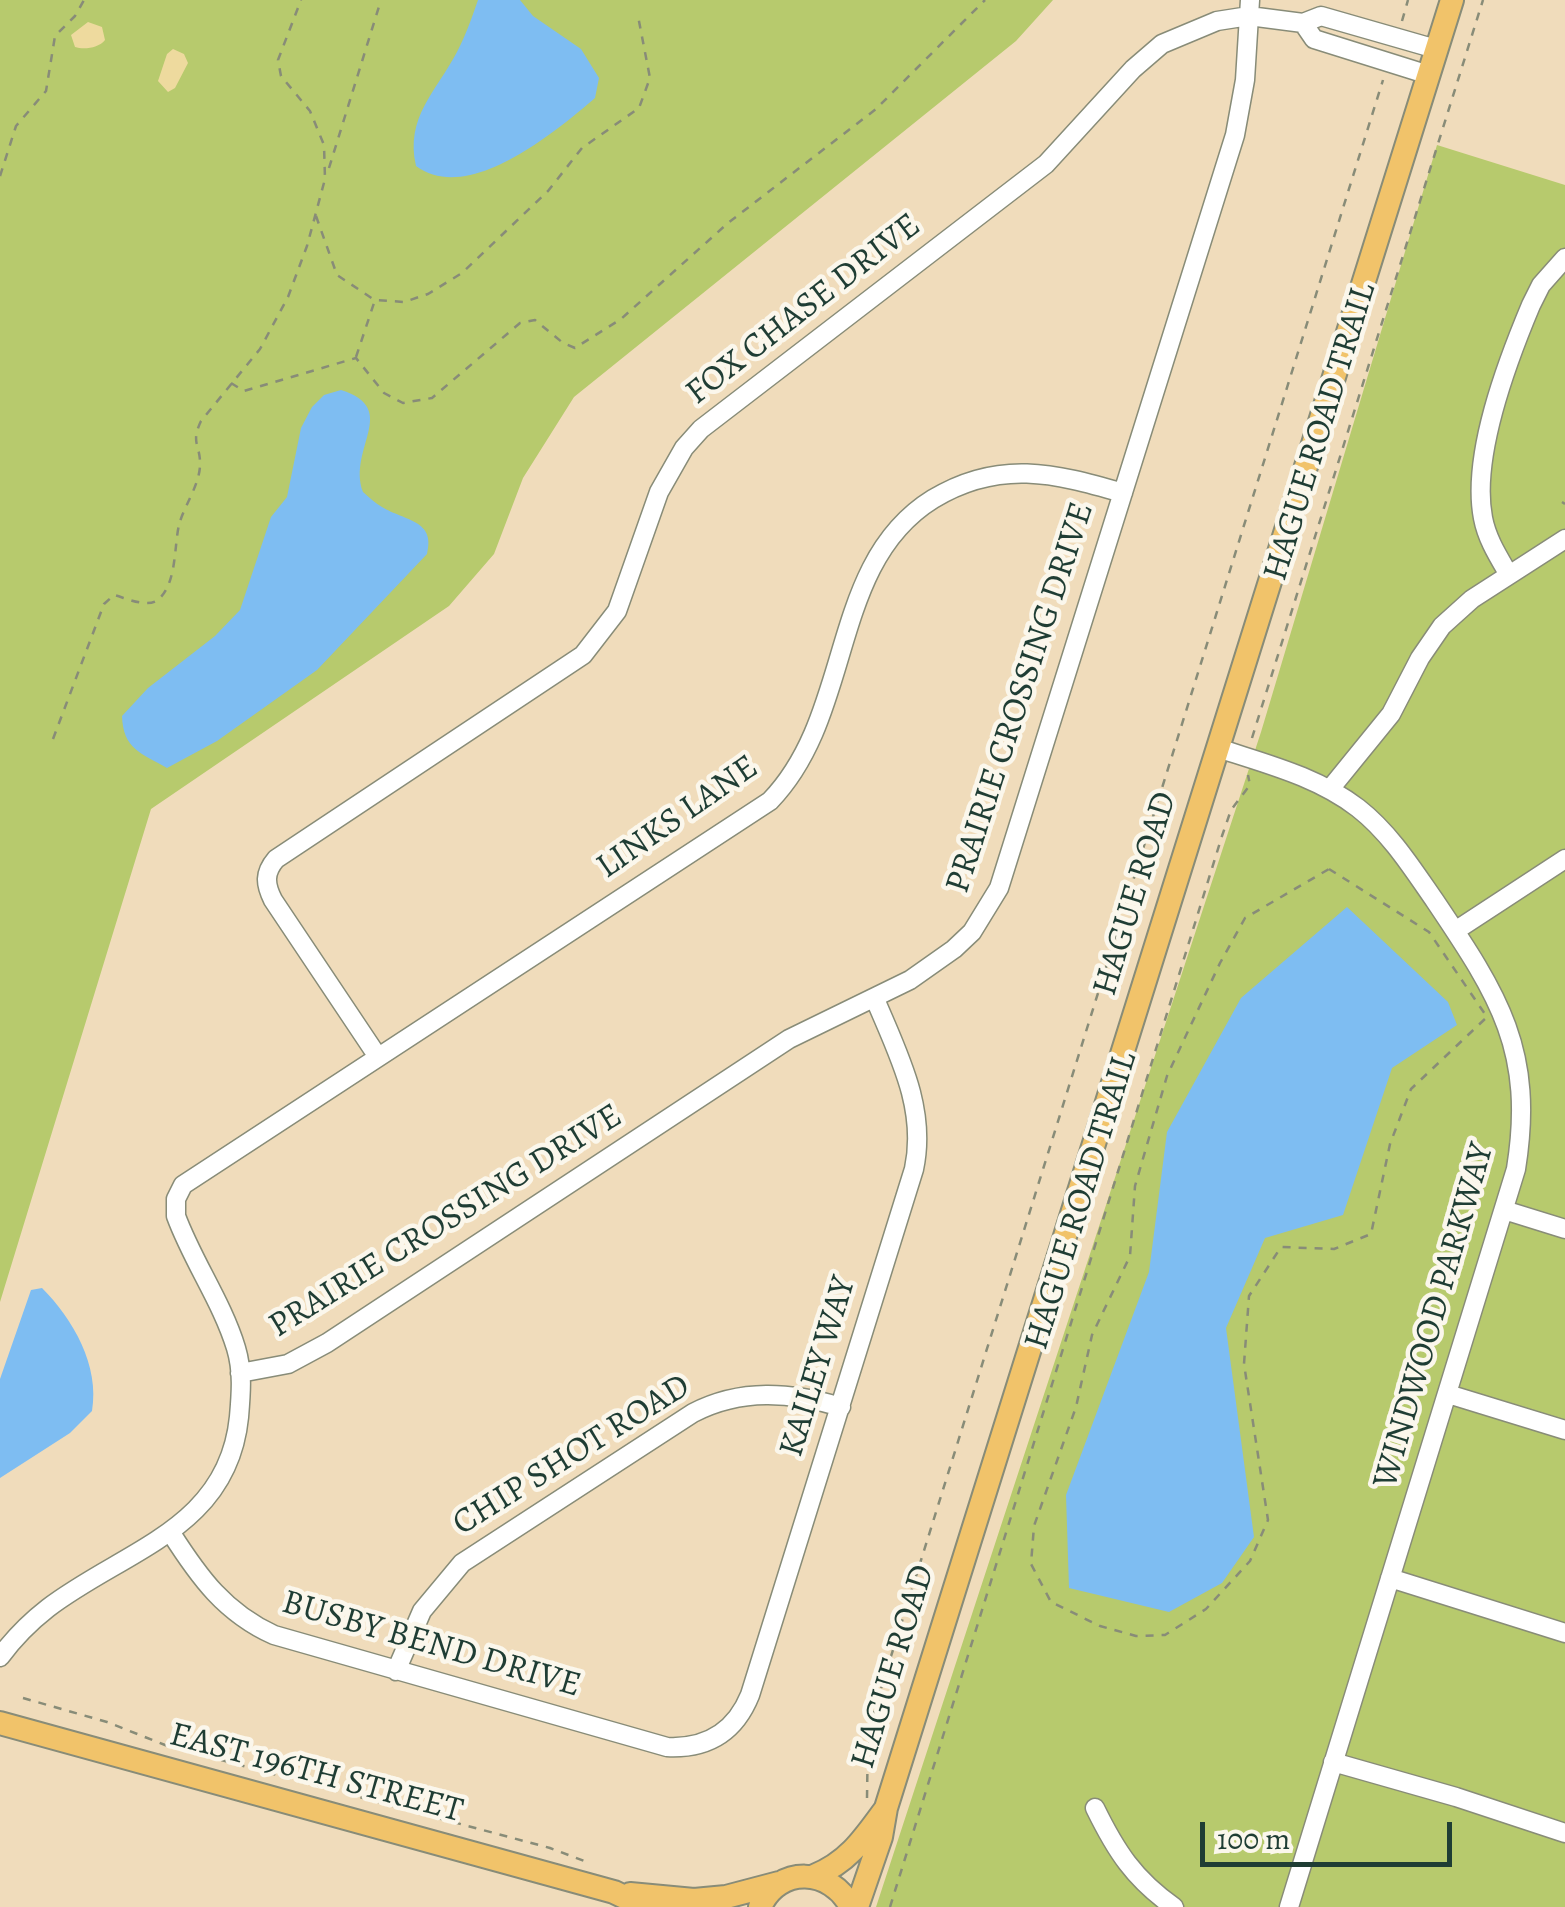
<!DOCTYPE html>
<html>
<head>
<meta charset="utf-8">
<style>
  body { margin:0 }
  #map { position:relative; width:1565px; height:1907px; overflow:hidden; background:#f0dcbb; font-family:Alegreya,serif }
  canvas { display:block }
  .scale { position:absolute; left:1200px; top:1822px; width:252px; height:45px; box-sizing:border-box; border:5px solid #1f3d34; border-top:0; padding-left:12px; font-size:30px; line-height:35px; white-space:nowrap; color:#1f3d34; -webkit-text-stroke:8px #fbf7ec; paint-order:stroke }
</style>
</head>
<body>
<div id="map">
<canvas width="1565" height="1907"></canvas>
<div class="scale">100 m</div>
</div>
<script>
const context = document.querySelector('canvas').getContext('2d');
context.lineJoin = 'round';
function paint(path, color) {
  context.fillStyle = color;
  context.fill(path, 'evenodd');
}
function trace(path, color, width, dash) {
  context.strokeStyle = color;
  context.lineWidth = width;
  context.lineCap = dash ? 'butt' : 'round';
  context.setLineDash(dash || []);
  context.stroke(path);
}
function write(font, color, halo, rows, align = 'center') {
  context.font = font + ' Alegreya,serif';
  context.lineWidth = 9;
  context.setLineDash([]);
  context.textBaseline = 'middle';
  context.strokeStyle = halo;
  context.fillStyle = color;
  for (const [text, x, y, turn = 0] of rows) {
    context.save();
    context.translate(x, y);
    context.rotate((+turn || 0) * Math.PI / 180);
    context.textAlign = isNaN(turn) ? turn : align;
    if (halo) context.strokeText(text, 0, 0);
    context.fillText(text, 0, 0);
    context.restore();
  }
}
const green = new Path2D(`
  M0,0H1053L1016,41L574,397L523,478L494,554L449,606L151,809L0,1302Z
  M1437,145L1565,185V1907H876L1261,732Z`);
const sand = new Path2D(`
  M88,22L102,27L105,40C99,48 84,50 75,47L71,35Z
  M173,49L184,54L188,63L175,88L168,92L158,81L167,54Z`);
const water = new Path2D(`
  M478,0H520L533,16L581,49L599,78L595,98C554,133 468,205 416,166C405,117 436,92 457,52C466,35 472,17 478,0Z
  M341,390C401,409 347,448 363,492C369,497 375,503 382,507C405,521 436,520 427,554L317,670L217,741L167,768C141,753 123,749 122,716L148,688L215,636L240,610L271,517L287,497L301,428L312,407L324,395Z
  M1347,907L1448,1002L1457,1025L1392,1068L1343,1215L1265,1238L1226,1328L1254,1537L1222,1583L1169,1612L1069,1588L1066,1495L1149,1272L1167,1132L1241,998Z
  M42,1288C73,1319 100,1366 92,1411L70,1433L0,1478V1379L31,1290Z`);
const path = new Path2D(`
  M1402,21L1408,0
  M329,168L381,0
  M0,176L16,126L46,91L55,36L75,16L84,0
  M316,216L337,275L373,299
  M356,357L375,300L404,302L428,294L462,273L548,191L582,148L639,108L650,78L638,16
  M231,383L244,391L356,358L384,393L403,403L432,398L520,323L535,320L563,343L575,348L621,319L728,223L876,109L985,0
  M1562,502L1565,504
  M1252,738L1483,0
  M53,739L104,604L114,595C126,598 148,609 159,599C177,582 174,546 179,525C184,506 199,486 200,466C201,445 190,444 201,421L260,349L288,297L307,246L325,179L324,145L310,111L281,76L278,60L301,0
  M1329,869L1429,932L1487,1017L1411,1089L1390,1144L1371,1234L1334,1249L1281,1247L1249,1296L1244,1364L1268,1520L1250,1561L1206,1609L1165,1635L1136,1636L1100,1626L1051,1602L1031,1564L1034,1526L1076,1407L1092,1335L1130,1256L1135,1186L1167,1076L1220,963L1245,918Z
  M23,1698L107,1722L165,1745L550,1848L587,1862
  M867,1798L868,1730L1383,80
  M890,1907L1222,836L1231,810L1250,785L1248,775`);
const minor = new Path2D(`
  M1303,23L1314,39L1429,75
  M1509,575C1498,556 1487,539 1483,518C1471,456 1507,362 1531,305L1541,285L1565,258
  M1218,748C1266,764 1316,776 1358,808C1390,833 1412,868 1435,901C1499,996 1535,1051 1516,1169L1289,1907
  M1330,789L1391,714L1420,658L1442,626L1472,599L1565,539
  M1455,931L1565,859
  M378,1057L273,900C265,884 264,873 276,859L583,655L617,611L659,492L684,448L701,429L1046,164L1133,69L1162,44L1217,21L1249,16L1303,23L1321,16L1436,49
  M1504,1210L1565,1229
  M240,1373L288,1364L327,1343L789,1039L910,980L954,949L972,932L999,888L1235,135L1245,80L1250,0
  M1448,1394L1565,1430
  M171,1533C199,1577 225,1613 274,1635L667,1747C707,1749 735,1732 750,1695L914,1169C927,1108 898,1054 875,999
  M1390,1578L1565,1633
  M0,1657C14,1638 30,1622 48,1608C124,1550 228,1529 239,1417C241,1394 243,1371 236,1348C222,1302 193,1262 176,1216V1199L183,1185L770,801C855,713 828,564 933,499C999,459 1054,473 1123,493
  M396,1671L422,1611L462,1563L693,1413C741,1388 791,1392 841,1407
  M1333,1762L1456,1797L1565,1833
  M1095,1808C1116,1851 1134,1879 1174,1907`);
const major = new Path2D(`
  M0,1723L614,1892L645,1907
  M814,1876C847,1863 863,1840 884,1811
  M630,1894L694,1900L726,1897L779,1883
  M760,1907C779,1865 831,1868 851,1907
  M857,1907L881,1837L886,1808L1452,0`);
const streetNames = [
  ["FOX CHASE DRIVE",804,310,-38],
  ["HAGUE ROAD TRAIL",1321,432,-73],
  ["PRAIRIE CROSSING DRIVE",1021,698,-72],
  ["LINKS LANE",678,818,-35],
  ["HAGUE ROAD",1136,894,-73],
  ["HAGUE ROAD TRAIL",1082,1201,-73],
  ["PRAIRIE CROSSING DRIVE",446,1222,-32],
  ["WINDWOOD PARKWAY",1435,1316,-74],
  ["KAILEY WAY",819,1367,-73],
  ["CHIP SHOT ROAD",572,1456,-32],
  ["BUSBY BEND DRIVE",431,1645,16],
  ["HAGUE ROAD",894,1667,-73],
  ["EAST 196TH STREET",316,1774,15]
];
paint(green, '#b7ca6d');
paint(sand, '#eeda9e');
paint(water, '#7ebdf2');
trace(minor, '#888c78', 21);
trace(major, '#888c78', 26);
trace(path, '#888c78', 2.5, [8, 8]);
trace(minor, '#fff', 18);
trace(major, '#f1c36a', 22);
write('35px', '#1f3d34', '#fbf7ec', streetNames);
</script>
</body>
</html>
